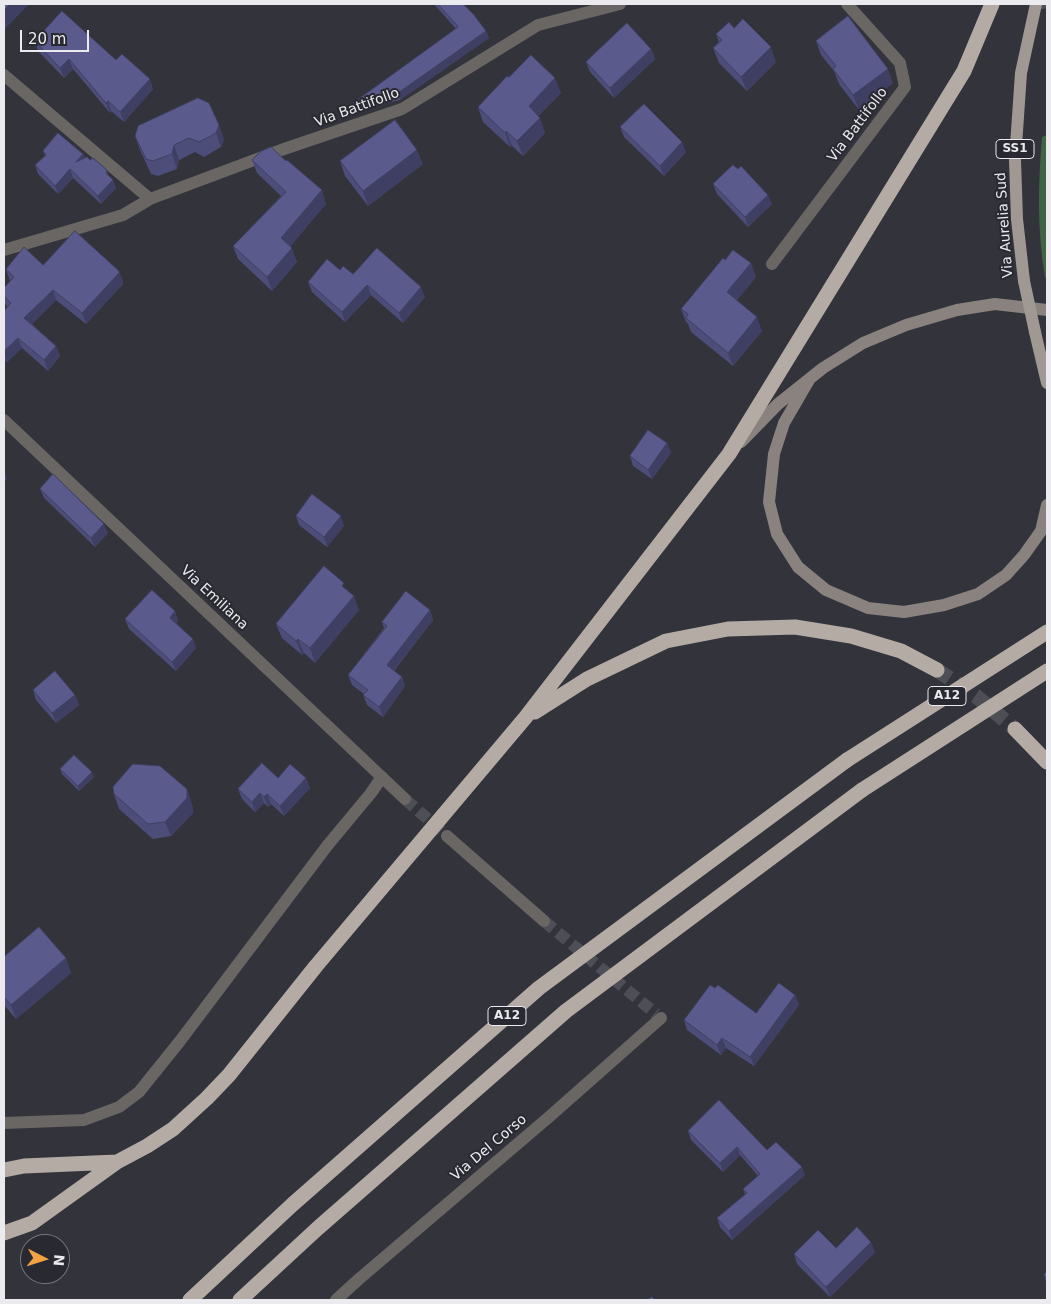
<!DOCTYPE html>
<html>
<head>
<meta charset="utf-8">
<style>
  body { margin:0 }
  #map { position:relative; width:1051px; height:1304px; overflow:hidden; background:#32333b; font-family:"DejaVu Sans",sans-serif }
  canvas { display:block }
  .frame { position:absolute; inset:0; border:5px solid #eaeaef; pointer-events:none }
  .north { position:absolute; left:20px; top:1234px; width:50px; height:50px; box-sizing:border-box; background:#292931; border:1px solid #76767d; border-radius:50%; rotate:95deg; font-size:14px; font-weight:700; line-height:20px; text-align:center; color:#eaeaef }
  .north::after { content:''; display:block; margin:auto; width:18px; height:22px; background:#f4a344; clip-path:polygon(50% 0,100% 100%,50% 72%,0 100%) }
  .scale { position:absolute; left:20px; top:30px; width:69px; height:22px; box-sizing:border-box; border:2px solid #eaeaef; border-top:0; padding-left:6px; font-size:15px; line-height:18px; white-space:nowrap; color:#eaeaef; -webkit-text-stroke:4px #292931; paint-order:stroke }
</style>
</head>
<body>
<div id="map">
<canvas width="1051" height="1304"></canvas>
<div class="frame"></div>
<div class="north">N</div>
<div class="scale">20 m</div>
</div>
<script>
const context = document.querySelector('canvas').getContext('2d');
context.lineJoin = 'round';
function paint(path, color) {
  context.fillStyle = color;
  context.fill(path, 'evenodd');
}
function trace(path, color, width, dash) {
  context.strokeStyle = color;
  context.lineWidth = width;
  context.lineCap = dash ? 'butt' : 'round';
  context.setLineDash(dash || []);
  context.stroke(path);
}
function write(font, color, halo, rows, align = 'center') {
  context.font = font + ' "DejaVu Sans",sans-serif';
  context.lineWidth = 4;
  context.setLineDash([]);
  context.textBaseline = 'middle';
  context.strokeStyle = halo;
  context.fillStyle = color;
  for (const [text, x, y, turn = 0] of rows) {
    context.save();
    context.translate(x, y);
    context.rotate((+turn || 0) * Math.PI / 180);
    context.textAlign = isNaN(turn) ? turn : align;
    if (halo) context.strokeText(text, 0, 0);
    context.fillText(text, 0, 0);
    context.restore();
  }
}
const green = new Path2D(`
  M1047,135V280L1045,277C1037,231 1038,184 1042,137Z`);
const streetTunnel = new Path2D(`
  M1046,4L1047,8
  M405,799L447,836
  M544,921L656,1014`);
const highwayTunnel = new Path2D(`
  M937,670L976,696L1015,729`);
const street = new Path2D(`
  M4,75L150,199
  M4,250L123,215L150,199L281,150L402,109L538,25L620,4
  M772,264L905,87L900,63L847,4
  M4,420L405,799
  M447,836L544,921
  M4,1123L84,1120L119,1107L139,1092L180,1041L327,846L371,793L382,777
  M336,1300L359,1279L549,1117L661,1018`);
const secondary = new Path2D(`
  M809,380L784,423L774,454L769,502L777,534L798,567L826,590L868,608L904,612L944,605L978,594L1006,575L1024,555L1041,531L1047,505
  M741,442L778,404L823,368L863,343L906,325L957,310L995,304L1047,310`);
const primary = new Path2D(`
  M1024,281L1017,219L1015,160L1021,73L1036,4
  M1035,332L1047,383`);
const highway = new Path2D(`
  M535,712L587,679L666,641L728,629L795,627L851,636L901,651L937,670
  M1015,729L1047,762
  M4,1170L24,1166L117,1162
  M4,1233L32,1223L117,1162L147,1146L173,1129L207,1098L229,1075L316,966L525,718L729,454L964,71L992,4
  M190,1300L293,1204L539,988L847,760
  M240,1300L318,1228L566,1011L862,790`);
const primaryBridge = new Path2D(`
  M1024,281L1035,332`);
const highwayBridge = new Path2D(`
  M847,760L1047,632
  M862,790L1047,671`);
const wall = new Path2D(`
  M434,4H463L486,31L489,38L400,100L356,110L353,103L456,29Z
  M734,28L776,62L747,91L719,63L713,48L719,42L716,34Z
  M35,41L116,60L153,89L124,122L111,111L110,113L73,69L64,78L38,51Z
  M816,41L893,83L859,110L839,84L834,71L821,55Z
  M651,49L655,59L614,98L590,72L586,62Z
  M509,77L561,93L538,116L545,133L523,156L512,146L510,147L483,122L478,107Z
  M198,98L224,139L221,147L204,157L195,152L179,160L177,169L158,176L151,174L140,150L135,136Z
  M620,127L686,152L664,176L624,137Z
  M43,151L83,154L85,158L90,160L107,170L108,175L113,180L116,188L101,204L73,178L58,194L38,174L35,165L45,156Z
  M252,160L326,204L290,246L297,262L272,291L238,259L233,246L281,196L257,173Z
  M340,161L423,164L368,206L345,176Z
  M713,184L772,204L748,227L717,194Z
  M725,260L751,263L756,277L737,300L762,331L733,366L691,332L688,324L686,322L681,309Z
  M43,265L123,281V284L86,324L56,300L32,324L56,346L60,356L48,371L22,348L7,362L4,359V311L8,307L4,303V288L10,281L6,269Z
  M340,270L353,274L425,297L403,323L371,295L345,322L312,292L308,282Z
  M667,443L671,453L652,479L633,466L630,456Z
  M40,489L108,533L95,547L44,498Z
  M296,516L344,526L327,547L299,525Z
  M347,589L359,610L315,663L304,653L302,655L282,638L276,624Z
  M430,610L433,620L394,671L402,677L405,686L383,717L367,705L363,695L364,694L352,685L348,675L384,628L382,622Z
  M175,611L178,621L176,624L193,639L196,648L176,671L129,629L125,619Z
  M33,690L75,695L79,705L56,723L36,700Z
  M60,769L94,777L79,791L62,774Z
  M278,778H306L310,788L284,816L271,804L268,807L264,803L255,812L242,799L238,789Z
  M114,794L192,804L193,813L171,836L153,839L119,809Z
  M4,957L66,958L71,973L16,1019L4,1005Z
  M715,988L756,1013L795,995L799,1005L754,1066L726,1048L721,1055L687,1030L684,1020Z
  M688,1131L767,1150L805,1175L732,1240L720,1227L717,1218L745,1194L743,1189L758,1176L740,1155L723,1172L691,1140Z
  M836,1248L875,1252L830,1297L797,1264L794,1254Z
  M1047,1271V1285L1044,1275Z`);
const shadedWall = new Path2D(`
  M10,4H29L5,29L4,25V11Z
  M486,31L489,38L400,100L398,93Z
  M771,47L776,62L747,91L741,77Z
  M651,49L655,59L614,98L610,88Z
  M69,59L73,69L64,78L60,68Z
  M888,69L893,83L859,110L853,95Z
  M555,78L561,93L534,120L529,106Z
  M150,79L153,89L124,122L120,112Z
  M108,101L111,111L110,113L106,103Z
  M540,118L545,133L523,156L517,141Z
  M219,125L224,139L221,147L216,133Z
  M506,131L512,146L510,147L505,133Z
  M682,142L686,152L664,176L660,166Z
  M174,145L179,160L177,169L172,154Z
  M417,150L423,164L368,206L363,191Z
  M83,154L86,163L76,162Z
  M70,169L73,178L58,194L55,186Z
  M113,180L116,188L101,204L98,196Z
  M322,190L326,204L286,252L281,238Z
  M768,195L772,204L748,227L745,217Z
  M292,248L297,262L272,291L267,277Z
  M751,263L756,277L732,306L727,292Z
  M119,271L123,281V284L86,324L82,313Z
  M367,285L371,295L345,322L342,312Z
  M421,287L425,297L403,323L399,313Z
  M53,290L56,300L28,328L24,318Z
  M757,317L762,331L733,366L728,353Z
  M18,338L22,348L7,362L4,354V351Z
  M56,346L60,356L48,371L44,360Z
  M667,443L671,453L652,479L648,470Z
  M4,470L7,479L4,482Z
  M341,516L344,526L327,547L324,537Z
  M104,524L108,533L95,547L91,538Z
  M354,596L359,610L315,663L310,648Z
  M430,610L433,620L390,675L387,665Z
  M175,611L178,621L174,628L170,618Z
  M193,639L196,648L176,671L172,662Z
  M298,639L304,653L302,655L296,641Z
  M402,677L405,686L383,717L379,707Z
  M75,695L79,705L56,723L52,713Z
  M92,772L94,777L79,791L78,786Z
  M306,778L310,788L284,816L280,806Z
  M187,789L192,804L193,813L171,836L165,822Z
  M260,793L264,803L255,812L252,802Z
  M267,794L271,804L268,807L264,797Z
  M66,958L71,973L16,1019L11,1005Z
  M795,995L799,1005L754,1066L750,1057Z
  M722,1038L726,1048L721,1055L717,1045Z
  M737,1147L740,1155L723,1172L720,1163Z
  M802,1167L805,1175L732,1240L729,1231Z
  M871,1242L875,1252L830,1297L826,1287Z`);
const building = new Path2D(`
  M4,4H10L4,11Z
  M438,4H463L474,15L486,31L398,93L353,103L458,27Z
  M62,11L116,60L122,54L150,79L120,112L108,101L106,103L69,59L60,68L35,41Z
  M848,16L888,69L853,95L833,69L836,66L816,41Z
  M743,19L771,47L741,77L713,48L722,40L716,34L729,22L734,28Z
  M627,23L651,49L610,88L586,62Z
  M531,55L555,78L529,106L540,118L517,141L506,131L505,133L478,107L507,76L509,77Z
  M198,98L209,103L219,125L216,133L199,142L189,138L174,145L172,154L153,161L146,159L135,136L138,126Z
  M644,104L682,142L660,166L620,127Z
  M395,120L417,150L363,191L340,161Z
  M58,133L83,154L76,162L87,157L90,160L93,158L107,170L106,173L113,180L98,196L70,169L55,186L35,165L46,155L43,151Z
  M271,147L286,161L287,160L322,190L281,238L292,248L267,277L233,246L286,192L252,160L260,152Z
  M733,165L738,169L741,166L768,195L745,217L713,184Z
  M75,231L119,271V273L82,313L53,290L24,318L56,346L44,360L18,338L4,351V311L11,303L4,296V288L14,277L6,269L24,247L43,265Z
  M377,248L421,287L399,313L367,285L342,312L308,282L327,259L340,270L343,266L353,274Z
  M733,250L751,263L727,292L757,317L728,353L686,318L688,314L681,309L723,258L725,260Z
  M648,430L667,443L648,470L630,456Z
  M53,474L104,524L91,538L40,489Z
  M312,494L341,516L324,537L296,516Z
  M324,566L344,583L342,586L354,596L310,648L298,639L296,641L276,624Z
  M152,590L175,611L170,618L193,639L172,662L125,619Z
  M406,591L430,610L387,665L402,677L379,707L363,695L368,690L348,675L387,626L382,622Z
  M55,671L75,695L52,713L33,690Z
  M74,755L92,772L78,786L60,769Z
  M262,763L278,778L290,764L306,778L280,806L267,794L264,797L260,793L252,802L238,789Z
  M133,764L160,766L187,789V798L165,822L148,824L114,794L113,787Z
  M39,927L66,958L11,1005L4,997V957Z
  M779,983L795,995L750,1057L722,1038L717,1045L684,1020L710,985L715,988L718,985L756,1013Z
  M719,1100L767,1150L776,1142L802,1167L729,1231L717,1218L747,1193L743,1189L760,1174L737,1147L720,1163L688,1131Z
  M857,1227L871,1242L826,1287L794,1254L818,1230L836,1248Z
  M1047,1271V1279L1044,1275Z
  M652,1297L655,1300H647Z`);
const shields = [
  [1015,149,38],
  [947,696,38],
  [507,1016,38]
];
const shieldNames = [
  ["SS1",1015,149],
  ["A12",947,696],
  ["A12",507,1016]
];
const streetNames = [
  ["Via Battifollo",357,108,-20],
  ["Via Battifollo",858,125,-53],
  ["Via Aurelia Sud",1005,225,-94],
  ["Via Emiliana",214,598,43],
  ["Via Del Corso",489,1148,-40]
];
paint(green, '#406443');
trace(streetTunnel, '#4e4e56', 12, [12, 6]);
trace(highwayTunnel, '#4e4e56', 15, [15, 8]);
trace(street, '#6a6664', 12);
trace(secondary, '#89827e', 12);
trace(primary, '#a09893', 12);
trace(highway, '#b5aba5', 15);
trace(primaryBridge, '#a09893', 12);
trace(highwayBridge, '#b5aba5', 15);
paint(wall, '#4d4d79');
paint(shadedWall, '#3f3f63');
paint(building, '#5a5a8d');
trace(building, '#3f3f63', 1);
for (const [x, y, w] of shields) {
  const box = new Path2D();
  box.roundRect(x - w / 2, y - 9.5, w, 19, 4);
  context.fillStyle = '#292931';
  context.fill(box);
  trace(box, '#eaeaef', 1);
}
write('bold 12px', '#eaeaef', null, shieldNames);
write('14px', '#eaeaef', '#292931', streetNames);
</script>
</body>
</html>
